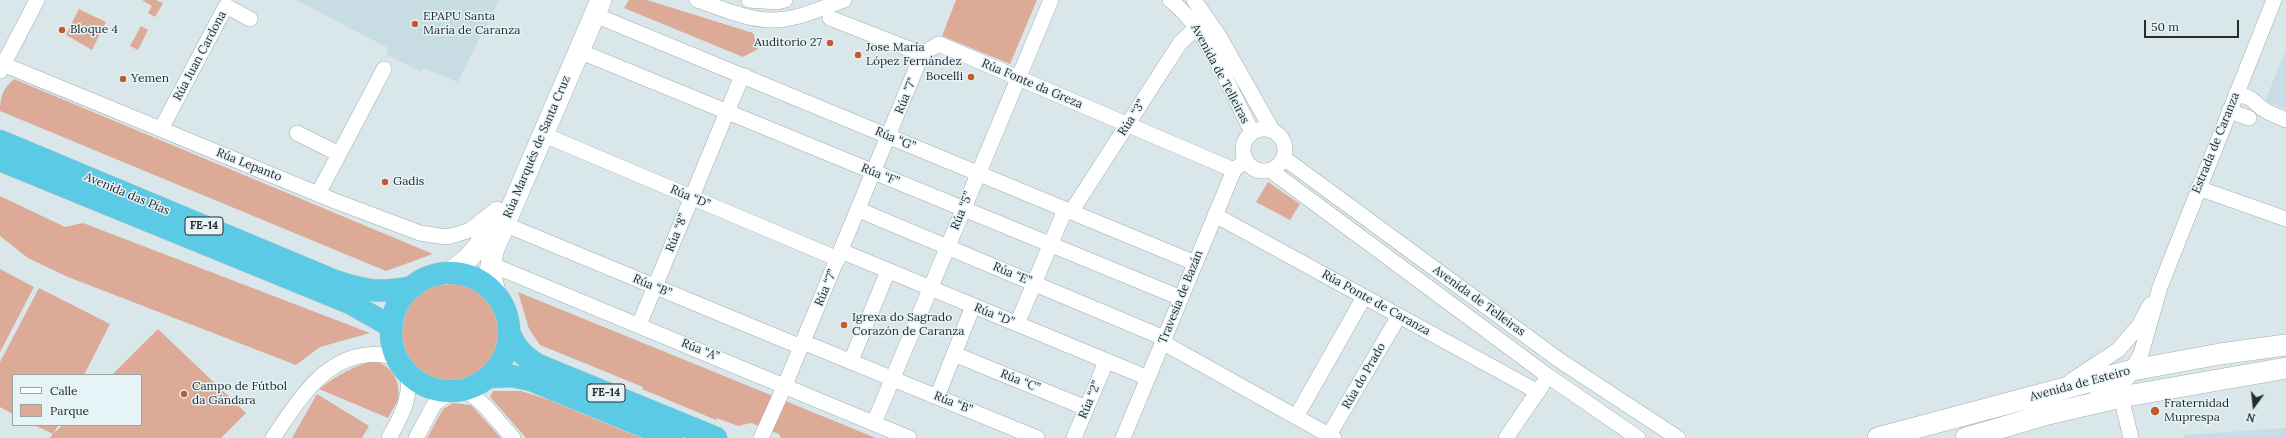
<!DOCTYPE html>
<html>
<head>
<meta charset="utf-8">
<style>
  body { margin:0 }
  #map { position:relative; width:2286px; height:438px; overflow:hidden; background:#d9e7eb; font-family:Lora,serif }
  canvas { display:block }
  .legend { position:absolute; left:12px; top:374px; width:130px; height:52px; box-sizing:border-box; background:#e6f4f8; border:1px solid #9aa4a7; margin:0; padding:5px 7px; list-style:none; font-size:12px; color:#272c2e }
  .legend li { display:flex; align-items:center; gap:8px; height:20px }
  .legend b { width:20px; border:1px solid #9aa4a7 }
  .north { position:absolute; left:2234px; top:386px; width:40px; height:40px; -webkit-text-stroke:3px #e6f4f8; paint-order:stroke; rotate:195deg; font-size:11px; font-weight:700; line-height:16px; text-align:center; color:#272c2e }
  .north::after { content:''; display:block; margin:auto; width:14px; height:18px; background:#272c2e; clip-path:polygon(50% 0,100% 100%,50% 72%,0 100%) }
  .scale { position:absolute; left:2144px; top:20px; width:95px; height:18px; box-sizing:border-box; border:2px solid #272c2e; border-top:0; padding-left:5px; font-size:12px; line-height:14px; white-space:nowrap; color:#272c2e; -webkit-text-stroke:3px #e6f4f8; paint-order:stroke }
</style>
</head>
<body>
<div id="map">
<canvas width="2286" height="438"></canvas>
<ul class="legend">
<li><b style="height:5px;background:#fff"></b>Calle</li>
<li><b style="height:11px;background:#dcaa96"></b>Parque</li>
</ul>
<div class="north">N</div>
<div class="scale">50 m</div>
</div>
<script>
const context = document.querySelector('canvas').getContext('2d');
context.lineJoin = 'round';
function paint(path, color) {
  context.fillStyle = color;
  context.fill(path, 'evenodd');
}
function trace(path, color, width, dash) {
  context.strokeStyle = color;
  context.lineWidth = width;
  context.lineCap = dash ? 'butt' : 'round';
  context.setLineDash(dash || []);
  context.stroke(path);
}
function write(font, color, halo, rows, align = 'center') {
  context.font = font + ' Lora,serif';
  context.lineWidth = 3;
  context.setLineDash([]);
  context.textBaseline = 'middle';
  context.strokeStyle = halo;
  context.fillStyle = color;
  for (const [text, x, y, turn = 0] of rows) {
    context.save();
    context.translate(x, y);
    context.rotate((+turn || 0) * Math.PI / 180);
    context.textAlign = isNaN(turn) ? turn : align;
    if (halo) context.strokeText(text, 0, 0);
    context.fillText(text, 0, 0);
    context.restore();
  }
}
const built = new Path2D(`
  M296,0H499L458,82L423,68L421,72L386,54L388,48Z
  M2286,50V109L2265,101Z
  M2286,428V438H2184V435Z`);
const green = new Path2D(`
  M142,0H156L163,3L155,17L148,13L152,6Z
  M629,0H647L753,33L758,49L743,57L624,8Z
  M956,0H1037L1010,64L942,36Z
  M79,9L106,22L92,50L66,35Z
  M141,26L148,30L138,50L130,46Z
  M14,79L433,254L386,271L0,111C0,96 3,89 14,79Z
  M1268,182L1300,204L1290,220L1256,202Z
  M0,196L65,227L83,223L370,333L320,347L296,365L68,277L28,258L0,236Z
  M0,269L34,287L0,352Z
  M402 332a49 49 0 1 1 98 0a49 49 0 1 1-98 0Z
  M39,288L110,324L84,375H13V414L0,407V362Z
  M518,292L876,438H781L779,434L751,423L738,426L717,418L716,420L642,389L643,387L540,345L529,329Z
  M158,329L246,413L221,438H50L53,434L34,425H58L54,433L63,425H141V375H112Z
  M374,361C391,365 401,380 398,399C396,405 391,412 388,418L319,389C337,376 352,366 374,361Z
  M493,391H521L549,400L641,438H526L490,397Z
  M317,394L369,426L362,438H292Z
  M453,403L471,405L501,438H427L443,409Z`);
const street = new Path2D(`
  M697,0C721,8 749,21 775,20C799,19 822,8 844,0
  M749,0L777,2L785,0
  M1170,0C1207,28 1230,90 1252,132
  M1194,0L1219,36L1272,130
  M595,15L1195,263
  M830,18L922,54L939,44L1234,170
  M579,51L1181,298
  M0,63L335,201L420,233L446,237L458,234L470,230L497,209
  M0,71L37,0
  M2236,94C2258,98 2252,104 2268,112C2274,115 2280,117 2286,120
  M2229,111L2249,118
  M1243 150a21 21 0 1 1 42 0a21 21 0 1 1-42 0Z
  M161,129L226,6L250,19
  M297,133L339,154
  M542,134L838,259
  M1284,158L1559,360L1678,438
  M1270,170L1548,376L1638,438
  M2198,188L2286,219
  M318,194L384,69
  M859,210L1164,338
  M1071,212L1180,43L1197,27
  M1215,215L1538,392
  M504,224L801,347
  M841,251L1148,378
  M490,264L909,438
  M1017,324L1065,210
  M639,325L727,112L740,81L745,76
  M803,342L1037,438
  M1162,342L1334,438
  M954,354L1086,408
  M851,361L888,271
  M2071,381L2118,350L2138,327L2150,305
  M465,389L484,405L513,438
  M2098,393L2123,385L2141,354L2160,287L2274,0
  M937,397L973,306
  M2121,397L2131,438
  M1296,417L1364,297
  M874,423L1051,0
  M1329,435L1399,316
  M273,438C295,405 322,359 367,355C377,353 387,356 397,357
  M389,438C402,414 411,400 408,372
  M416,438L435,403L452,391
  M761,438L785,385L922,54
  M1074,438L1106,362
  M1123,438L1234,170L1246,160
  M1506,438L1543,384`);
const secondary = new Path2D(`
  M446,274C470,262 481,245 492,221
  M496,296L490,272L493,251L601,0
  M1878,438L2133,370L2220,354L2286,345
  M1966,438L2048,414L2121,397L2286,368`);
const highway = new Path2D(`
  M0,141L335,281C367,292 380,293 413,287
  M0,160L350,303L392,327
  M391 332a59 59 0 1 1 118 0a59 59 0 1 1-118 0Z
  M509,332C516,348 523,356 538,365L716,438
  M489,377L512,376L531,380L672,438`);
const markers = [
  [415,24,4,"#c25c2e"],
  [62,30,4,"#c25c2e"],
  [830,43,4,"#c25c2e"],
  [858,55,4,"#c25c2e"],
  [971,77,4,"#c25c2e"],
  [123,79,4,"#c25c2e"],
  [385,182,4,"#c25c2e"],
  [844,325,4,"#c25c2e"],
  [184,394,4,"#c25c2e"],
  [2155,411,5,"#c25c2e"]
];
const shields = [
  [204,226,38],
  [606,393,38]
];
const shieldNames = [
  ["FE-14",204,226],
  ["FE-14",606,393]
];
const poiNames = [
  ["EPAPU Santa",423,17],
  ["María de Caranza",423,31],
  ["Bloque 4",70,30],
  ["Auditorio 27",822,43,"right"],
  ["Jose María",866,48],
  ["López Fernández",866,62],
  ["Bocelli",963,77,"right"],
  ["Yemen",131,79],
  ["Gadis",393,182],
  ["Igrexa do Sagrado",852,318],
  ["Corazón de Caranza",852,332],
  ["Campo de Fútbol",192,387],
  ["da Gándara",192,401],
  ["Fraternidad",2164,404],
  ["Muprespa",2164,418]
];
const streetNames = [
  ["Rúa Juan Cardona",200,56,-62],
  ["Avenida de Telleiras",1220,74,62],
  ["Rúa Fonte da Greza",1032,84,23],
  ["Rúa \"7\"",906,96,-68],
  ["Rúa “3”",1132,118,-57],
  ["Rúa “G”",895,139,23],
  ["Estrada de Caranza",2216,143,-68],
  ["Rúa Marqués de Santa Cruz",537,147,-67],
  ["Rúa Lepanto",249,165,22],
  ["Rúa “F”",880,175,22],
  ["Avenida das Pías",127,194,23],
  ["Rúa “D”",690,197,23],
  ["Rúa “5”",962,211,-68],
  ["Rúa “8”",677,233,-68],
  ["Rúa “E”",1012,274,23],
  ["Rúa “B”",652,286,23],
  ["Rúa “7”",826,288,-67],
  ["Travesía de Bazán",1181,297,-68],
  ["Avenida de Telleiras",1479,301,36],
  ["Rúa Ponte de Caranza",1376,303,29],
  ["Rúa “D”",994,315,22],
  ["Rúa “A”",700,350,22],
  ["Rúa do Prado",1364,376,-60],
  ["Rúa “C”",1020,381,22],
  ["Avenida de Esteiro",2080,384,-15],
  ["Rúa “2”",1090,400,-67],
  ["Rúa “B”",953,403,22]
];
paint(built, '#c7dce3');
paint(green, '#dcaa96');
trace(street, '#a0adb1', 16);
trace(secondary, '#a0adb1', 22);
trace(highway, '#c3c4c4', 23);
trace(street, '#fff', 15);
trace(secondary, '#fff', 21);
trace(highway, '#5acae5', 22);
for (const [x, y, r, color] of markers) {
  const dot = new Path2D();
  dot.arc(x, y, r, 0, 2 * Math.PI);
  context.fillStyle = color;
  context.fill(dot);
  trace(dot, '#e6f4f8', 1.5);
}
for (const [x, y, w] of shields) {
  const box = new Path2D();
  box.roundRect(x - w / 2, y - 9, w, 18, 3);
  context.fillStyle = '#e6f4f8';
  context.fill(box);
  trace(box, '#272c2e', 1);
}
write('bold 11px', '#272c2e', null, shieldNames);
write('12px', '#272c2e', '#e6f4f8', poiNames, 'left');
write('12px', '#272c2e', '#e6f4f8', streetNames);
</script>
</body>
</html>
